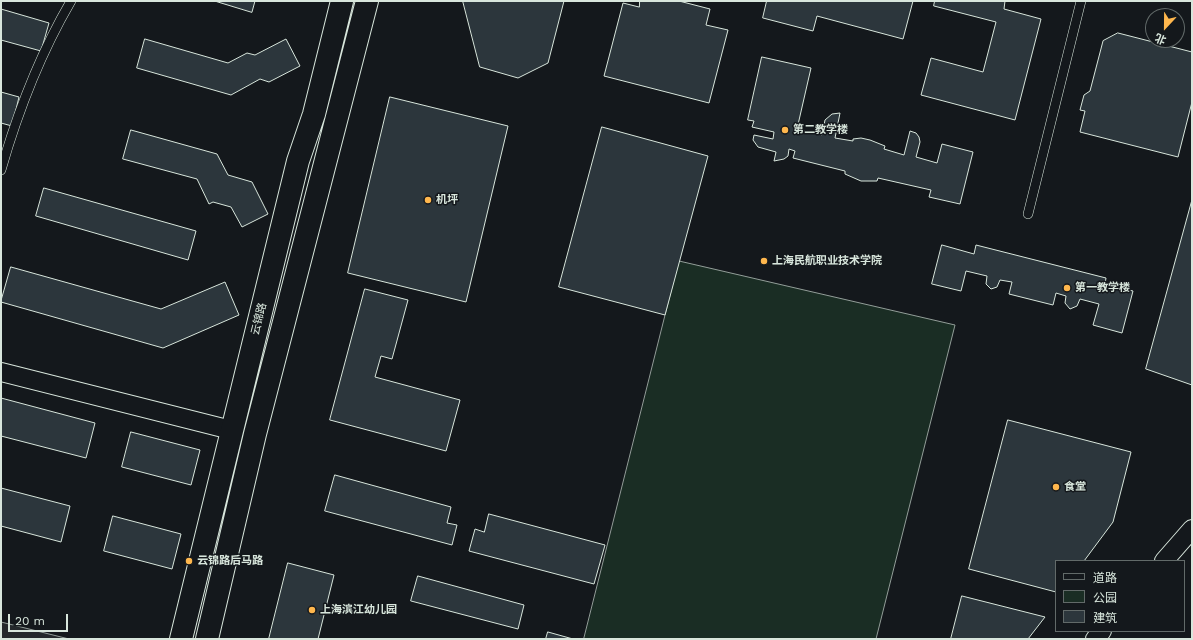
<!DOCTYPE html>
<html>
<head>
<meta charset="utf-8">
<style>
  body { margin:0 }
  #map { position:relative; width:1193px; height:640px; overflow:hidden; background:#14181c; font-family:"Work Sans","Noto Sans SC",sans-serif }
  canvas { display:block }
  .frame { position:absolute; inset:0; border:2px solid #d8e6dc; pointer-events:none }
  .legend { position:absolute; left:1055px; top:560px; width:130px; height:72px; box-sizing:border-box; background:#14181c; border:1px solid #626a69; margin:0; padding:5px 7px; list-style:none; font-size:12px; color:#d8e6dc }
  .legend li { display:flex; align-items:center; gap:8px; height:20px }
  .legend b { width:20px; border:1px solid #626a69 }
  .north { position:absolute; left:1145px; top:8px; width:40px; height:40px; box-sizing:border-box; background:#14181c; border:1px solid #626a69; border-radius:50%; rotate:202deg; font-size:11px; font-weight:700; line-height:16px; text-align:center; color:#d8e6dc }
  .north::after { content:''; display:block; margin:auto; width:14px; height:18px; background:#ffb74d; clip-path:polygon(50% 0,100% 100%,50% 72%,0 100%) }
  .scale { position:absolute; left:8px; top:614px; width:60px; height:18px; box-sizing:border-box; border:2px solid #d8e6dc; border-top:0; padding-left:5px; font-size:12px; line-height:14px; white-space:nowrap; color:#d8e6dc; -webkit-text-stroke:3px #14181c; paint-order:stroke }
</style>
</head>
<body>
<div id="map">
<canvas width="1193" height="640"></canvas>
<div class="frame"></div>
<ul class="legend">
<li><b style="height:5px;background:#14181c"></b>道路</li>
<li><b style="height:11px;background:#1a2d24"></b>公园</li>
<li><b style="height:11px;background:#2c363c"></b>建筑</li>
</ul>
<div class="north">北</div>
<div class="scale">20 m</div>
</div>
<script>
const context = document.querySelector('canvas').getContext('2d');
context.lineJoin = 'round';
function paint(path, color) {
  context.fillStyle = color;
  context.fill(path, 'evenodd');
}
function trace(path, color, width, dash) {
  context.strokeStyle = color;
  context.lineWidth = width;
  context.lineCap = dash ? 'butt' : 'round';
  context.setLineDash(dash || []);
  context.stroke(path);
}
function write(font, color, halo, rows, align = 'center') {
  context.font = font + ' "Work Sans","Noto Sans SC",sans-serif';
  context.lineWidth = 3;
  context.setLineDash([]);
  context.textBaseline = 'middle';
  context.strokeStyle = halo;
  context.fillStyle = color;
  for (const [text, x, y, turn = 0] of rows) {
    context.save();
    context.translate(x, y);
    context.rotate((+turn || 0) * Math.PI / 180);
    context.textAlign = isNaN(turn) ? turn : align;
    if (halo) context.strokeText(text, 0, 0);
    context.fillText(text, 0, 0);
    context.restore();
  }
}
const green = new Path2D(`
  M679,261L955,325L876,639H584Z`);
const parking = new Path2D(`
  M1,622L69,639H1Z`);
const building = new Path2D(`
  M215,1H255L252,12Z
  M463,1H564L548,63L518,78L480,67Z
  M640,1H679L710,9L706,25L728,30L709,103L604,76L623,3L639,7Z
  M767,1H913L903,39L817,16L813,31L763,18Z
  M935,1H1005L1004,9L1041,19L1015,120L921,95L931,58L983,72L996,22L934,6Z
  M1,9L49,23L41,51L1,40Z
  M1118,33L1192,52V102L1178,157L1080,132L1085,111L1080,110L1084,95L1090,91L1103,41Z
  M145,39L228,63L247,53L255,55L286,39L300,66L269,82L260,79L231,95L137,68Z
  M762,57L811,68L797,129L822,135L825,120L832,114L840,113L835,138L853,141V139L861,138L870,140L885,146L884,149L904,155L910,131L916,133L919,137L920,142L916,157L937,163L942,144L973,152L960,204L929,197L931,190L878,178L877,181H861L845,174V171L793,158L795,151L789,149L788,156L784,159L774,161L776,152L758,147L753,140L754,135L773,139L774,132L752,127L754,121L748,120Z
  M1,92L19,97L12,126L1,123Z
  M390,97L508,126L466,302L348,273Z
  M602,127L708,156L665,315L559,287Z
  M131,130L217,154L228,175L252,182L268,214L242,227L231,207L213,202L209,204L197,179L123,159Z
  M44,188L196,231L188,260L36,216Z
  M1192,200V385L1146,369Z
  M942,245L974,254L976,245L1106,278L1105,284L1133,291L1122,333L1093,325L1099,304L1080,299L1077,306L1070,309L1065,303L1066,296L1056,293L1053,305L1009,294L1012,282L1000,280L997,287L991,289L986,284L987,276L966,271L961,291L932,284Z
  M11,267L161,309L225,282L239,315L163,348L1,302Z
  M365,289L408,300L392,359L381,356L375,377L460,400L446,451L330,420Z
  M1,398L95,423L86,458L1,436Z
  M1008,420L1131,452L1113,522L1084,561H1056V592L969,569Z
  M131,432L200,450L191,485L122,467Z
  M335,475L451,507L447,523L457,525L452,545L325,511Z
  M1,488L70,506L61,542L1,526Z
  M489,514L605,545L594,584L469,551L475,529L484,532Z
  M113,516L181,534L172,569L104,551Z
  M288,563L334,575L318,639H269Z
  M418,576L524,605L518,629L411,601Z
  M962,596L1045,617L1028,639H951Z
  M548,632L573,639H546Z`);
const lane = new Path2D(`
  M1,170C18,111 40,54 71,1
  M1028,214L1081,1`);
const street = new Path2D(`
  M1,372L231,430
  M1164,561L1192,529
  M1095,639L1102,631`);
const secondary = new Path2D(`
  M181,639L298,161L314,114L342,1
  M207,639L255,434L367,1`);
const markers = [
  [785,130,4,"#ffb74d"],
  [428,200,4,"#ffb74d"],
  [764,261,4,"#ffb74d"],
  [1067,288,4,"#ffb74d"],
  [1056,487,4,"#ffb74d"],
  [189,561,4,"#ffb74d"],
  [312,610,4,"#ffb74d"]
];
const poiNames = [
  ["第二教学楼",793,130],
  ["机坪",436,200],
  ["上海民航职业技术学院",772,261],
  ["第一教学楼",1075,288],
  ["食堂",1064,487],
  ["云锦路后马路",197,561],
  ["上海滨江幼儿园",320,610]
];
const streetNames = [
  ["云锦路",259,319,-76]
];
paint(green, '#1a2d24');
trace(green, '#939e99', 1);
paint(parking, '#24282b');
trace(parking, '#939e99', 1);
paint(building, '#2c363c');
trace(building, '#d8e6dc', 1);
trace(lane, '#d8e6dc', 10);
trace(street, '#d8e6dc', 20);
trace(secondary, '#d8e6dc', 24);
trace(lane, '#14181c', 9);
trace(street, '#14181c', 18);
trace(secondary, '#14181c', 22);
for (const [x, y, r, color] of markers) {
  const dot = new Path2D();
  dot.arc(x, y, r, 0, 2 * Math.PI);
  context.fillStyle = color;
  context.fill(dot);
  trace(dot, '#14181c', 1.5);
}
write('bold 11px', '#d8e6dc', '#14181c', poiNames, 'left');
write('11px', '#d8e6dc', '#14181c', streetNames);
</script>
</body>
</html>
